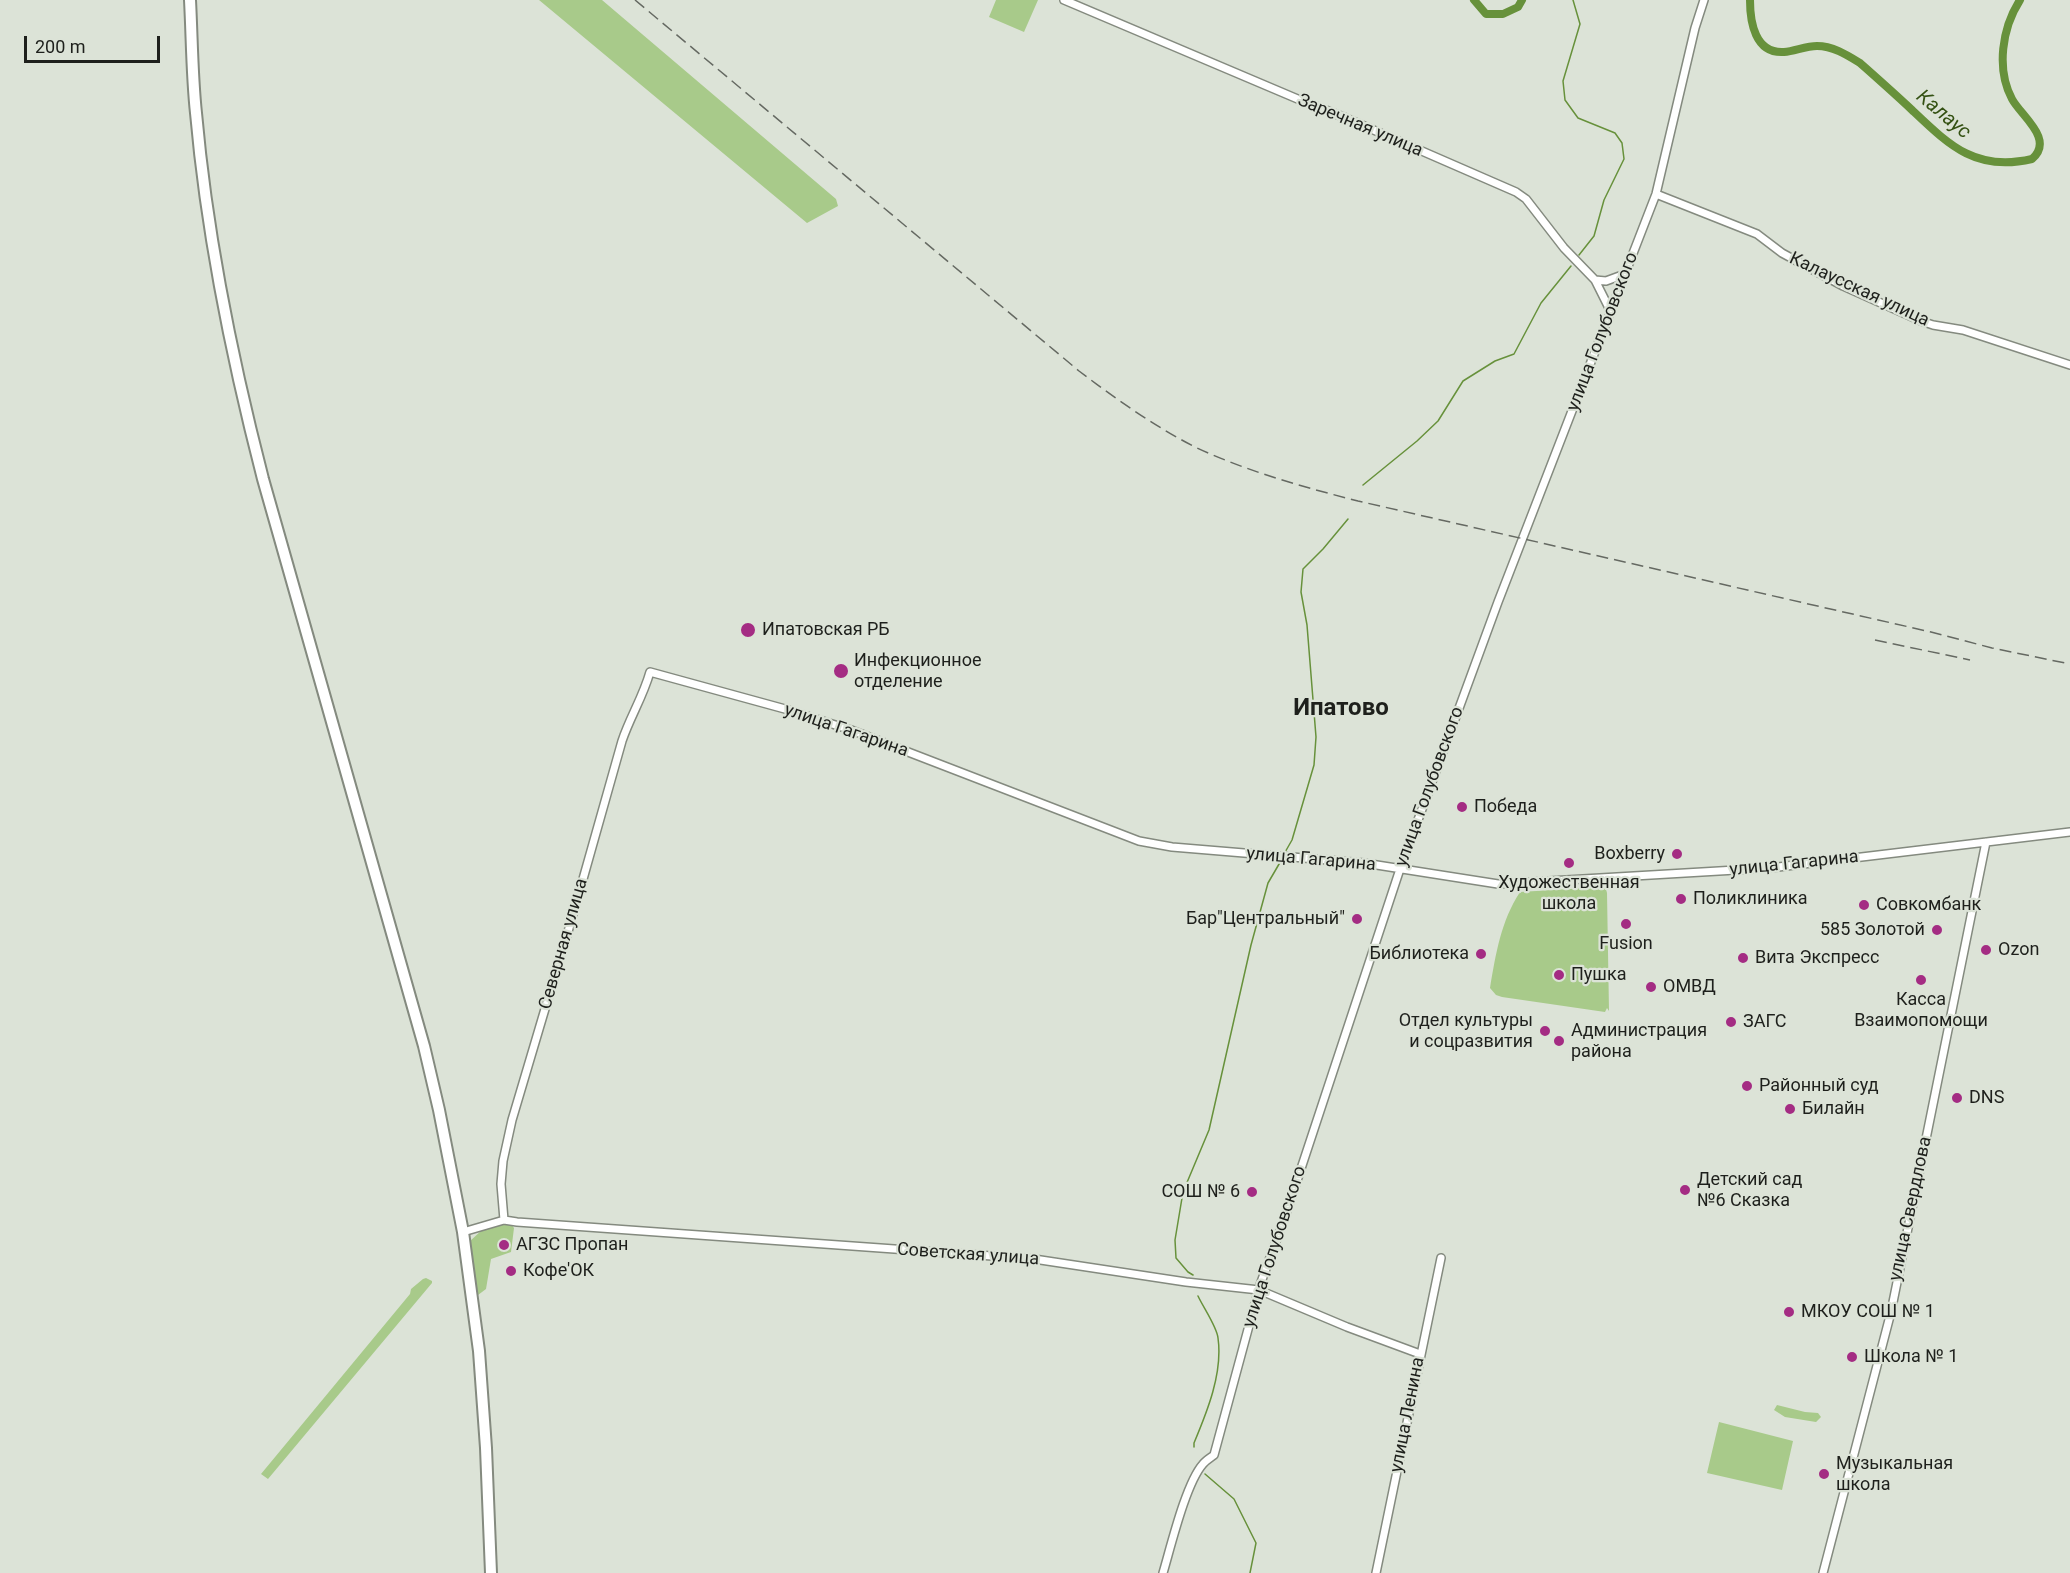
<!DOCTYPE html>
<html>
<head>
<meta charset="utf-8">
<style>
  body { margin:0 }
  #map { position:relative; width:2070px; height:1573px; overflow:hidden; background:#dce3d7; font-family:Roboto,sans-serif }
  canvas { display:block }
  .scale { position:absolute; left:24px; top:36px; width:136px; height:27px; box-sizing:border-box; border:3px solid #1e201c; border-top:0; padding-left:8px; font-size:18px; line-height:21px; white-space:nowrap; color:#1e201c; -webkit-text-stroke:4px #dce3d7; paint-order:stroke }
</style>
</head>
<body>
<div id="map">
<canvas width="2070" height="1573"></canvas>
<div class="scale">200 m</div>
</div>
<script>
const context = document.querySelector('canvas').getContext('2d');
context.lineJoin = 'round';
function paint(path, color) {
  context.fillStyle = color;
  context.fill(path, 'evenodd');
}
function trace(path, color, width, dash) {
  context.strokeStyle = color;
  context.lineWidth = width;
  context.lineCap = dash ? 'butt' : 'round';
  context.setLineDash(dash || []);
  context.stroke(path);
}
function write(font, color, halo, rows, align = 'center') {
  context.font = font + ' Roboto,sans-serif';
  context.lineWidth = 4.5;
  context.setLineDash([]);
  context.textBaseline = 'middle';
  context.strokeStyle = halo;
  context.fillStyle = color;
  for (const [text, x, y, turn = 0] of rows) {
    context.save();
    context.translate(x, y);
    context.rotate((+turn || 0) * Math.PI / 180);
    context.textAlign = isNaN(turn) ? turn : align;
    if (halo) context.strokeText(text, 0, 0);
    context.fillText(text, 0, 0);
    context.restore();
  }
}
const green = new Path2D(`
  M539,0H602L836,199L838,206L807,223Z
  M996,0H1038L1024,32L989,17Z
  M1601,887L1606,889L1607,893L1609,1011L1607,1008L1605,1012L1502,997L1496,995L1490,988C1496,953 1501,921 1520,892Z
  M500,1224H511L514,1228L511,1252L491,1259L486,1289L478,1295L476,1293L469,1242L482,1230Z
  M426,1278L432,1281V1283L268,1479L261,1474L410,1294L411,1289L423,1279Z
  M1777,1405L1805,1412L1818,1413L1821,1417L1816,1422L1785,1417L1774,1410Z
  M1719,1422L1793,1441L1782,1490L1707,1473Z`);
const stream = new Path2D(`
  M1573,0L1580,24L1563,81L1565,100L1578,118L1615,133L1622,143L1624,159L1604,200L1594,236L1579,255
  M1363,485L1417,441L1438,421L1463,381L1495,361L1514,354L1541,303L1571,266
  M1284,854L1292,840L1314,765L1316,737L1307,625L1301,592L1303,569L1323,549L1348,519
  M1193,1275L1188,1272L1176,1258L1175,1240L1183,1192L1209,1130L1251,945L1268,883L1282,859
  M1194,1447V1443C1207,1412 1223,1373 1218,1338C1217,1327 1203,1307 1198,1296
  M1205,1474L1234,1499L1256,1543L1250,1573`);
const river = new Path2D(`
  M1474,0L1486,14H1503L1518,7L1522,0
  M1750,0C1750,22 1755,54 1784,52C1795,51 1806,46 1817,46C1833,46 1847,55 1860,63C1878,79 1895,94 1912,110C1950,146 1976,172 2032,159C2055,139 2021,116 2012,99C1996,69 2002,28 2020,0`);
const minor = new Path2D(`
  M1064,0L1300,100L1346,118L1516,192L1526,199L1564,248L1595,280L1610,310
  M1656,194L1757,234L1782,253L1843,286L1921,321L1933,325L1963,330L2070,365
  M1595,280L1606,281L1625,274
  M504,1220L501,1184L503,1161L512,1120L572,918L622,741C630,717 643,697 650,672L785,709L851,730L1139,841L1172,847L1364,863L1498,884L1770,868L2070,832
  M463,1232L504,1220L517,1222L1034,1259L1186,1282L1259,1290L1347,1327L1420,1354
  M1163,1573C1171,1546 1186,1483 1203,1464C1206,1460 1210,1458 1214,1455L1260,1285L1286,1214L1400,869L1498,602L1656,194L1695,28L1704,0
  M1376,1573L1441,1258
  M1823,1573L1891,1312L1986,842`);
const highway = new Path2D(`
  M190,0C192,38 192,76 196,113C207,238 232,359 263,479L424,1046L439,1110L463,1232L479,1351L486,1448L491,1573`);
const rail = new Path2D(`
  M635,0L1079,371C1116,399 1154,426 1195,447C1246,471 1303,487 1358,501L1931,632L1992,648L2070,664
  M1875,640L1970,660`);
const markers = [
  [748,630,8,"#a42c83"],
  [841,671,8,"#a42c83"],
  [1462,807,6,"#a42c83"],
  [1677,854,6,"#a42c83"],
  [1569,863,6,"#a42c83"],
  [1681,899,6,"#a42c83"],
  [1864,905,6,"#a42c83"],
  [1357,919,6,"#a42c83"],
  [1626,924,6,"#a42c83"],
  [1937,930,6,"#a42c83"],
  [1986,950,6,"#a42c83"],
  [1481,954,6,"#a42c83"],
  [1743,958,6,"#a42c83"],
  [1559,975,6,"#a42c83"],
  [1921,980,6,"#a42c83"],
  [1651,987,6,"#a42c83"],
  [1731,1022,6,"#a42c83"],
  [1545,1031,6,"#a42c83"],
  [1559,1041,6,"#a42c83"],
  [1747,1086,6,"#a42c83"],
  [1957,1098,6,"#a42c83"],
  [1790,1109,6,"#a42c83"],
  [1685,1190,6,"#a42c83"],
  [1252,1192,6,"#a42c83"],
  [504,1245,6,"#a42c83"],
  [511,1271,6,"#a42c83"],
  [1789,1312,6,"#a42c83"],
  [1852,1357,6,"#a42c83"],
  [1824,1474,6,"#a42c83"]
];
const streetNames = [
  ["Заречная улица",1360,126,23],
  ["Калаусская улица",1859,290,25],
  ["улица Голубовского",1603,332,-69],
  ["улица Гагарина",846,731,19],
  ["улица Голубовского",1430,787,-70],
  ["улица Гагарина",1311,860,5],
  ["улица Гагарина",1794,864,-6],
  ["Северная улица",564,944,-74],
  ["улица Свердлова",1911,1209,-78],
  ["улица Голубовского",1275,1247,-72],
  ["Советская улица",968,1255,4],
  ["улица Ленина",1408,1415,-79]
];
const poiNames = [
  ["Ипатовская РБ",762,630],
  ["Инфекционное",854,661],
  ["отделение",854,682],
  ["Победа",1474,807],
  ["Boxberry",1665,854,"right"],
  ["Художественная",1569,883,"center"],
  ["школа",1569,904,"center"],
  ["Поликлиника",1693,899],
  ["Совкомбанк",1876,905],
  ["Бар\"Центральный\"",1345,919,"right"],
  ["585 Золотой",1925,930,"right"],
  ["Fusion",1626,944,"center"],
  ["Ozon",1998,950],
  ["Библиотека",1469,954,"right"],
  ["Вита Экспресс",1755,958],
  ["Пушка",1571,975],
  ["ОМВД",1663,987],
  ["Касса",1921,1000,"center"],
  ["Взаимопомощи",1921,1021,"center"],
  ["Отдел культуры",1533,1021,"right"],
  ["и соцразвития",1533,1042,"right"],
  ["ЗАГС",1743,1022],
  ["Администрация",1571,1031],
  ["района",1571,1052],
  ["Районный суд",1759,1086],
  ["DNS",1969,1098],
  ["Билайн",1802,1109],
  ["Детский сад",1697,1180],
  ["№6 Сказка",1697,1201],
  ["СОШ № 6",1240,1192,"right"],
  ["АГЗС Пропан",516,1245],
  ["Кофе'ОК",523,1271],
  ["МКОУ СОШ № 1",1801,1312],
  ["Школа № 1",1864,1357],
  ["Музыкальная",1836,1464],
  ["школа",1836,1485]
];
const waterNames = [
  ["Калаус",1943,115,40]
];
const districtNames = [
  ["Ипатово",1341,709]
];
paint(green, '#a8ca8a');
trace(stream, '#67913b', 1.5);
trace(river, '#67913b', 8);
trace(minor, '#848a7f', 10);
trace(highway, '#848a7f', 14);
trace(minor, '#fff', 7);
trace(highway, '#fff', 10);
trace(rail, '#656962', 1.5, [12, 6]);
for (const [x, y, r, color] of markers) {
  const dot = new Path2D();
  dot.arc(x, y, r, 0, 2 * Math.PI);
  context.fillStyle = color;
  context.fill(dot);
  trace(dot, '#dce3d7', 2);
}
write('18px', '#1e201c', '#dce3d7', streetNames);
write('18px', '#1e201c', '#dce3d7', poiNames, 'left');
write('italic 20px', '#345113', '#dce3d7', waterNames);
write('bold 24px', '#1e201c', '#dce3d7', districtNames);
</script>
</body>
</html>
